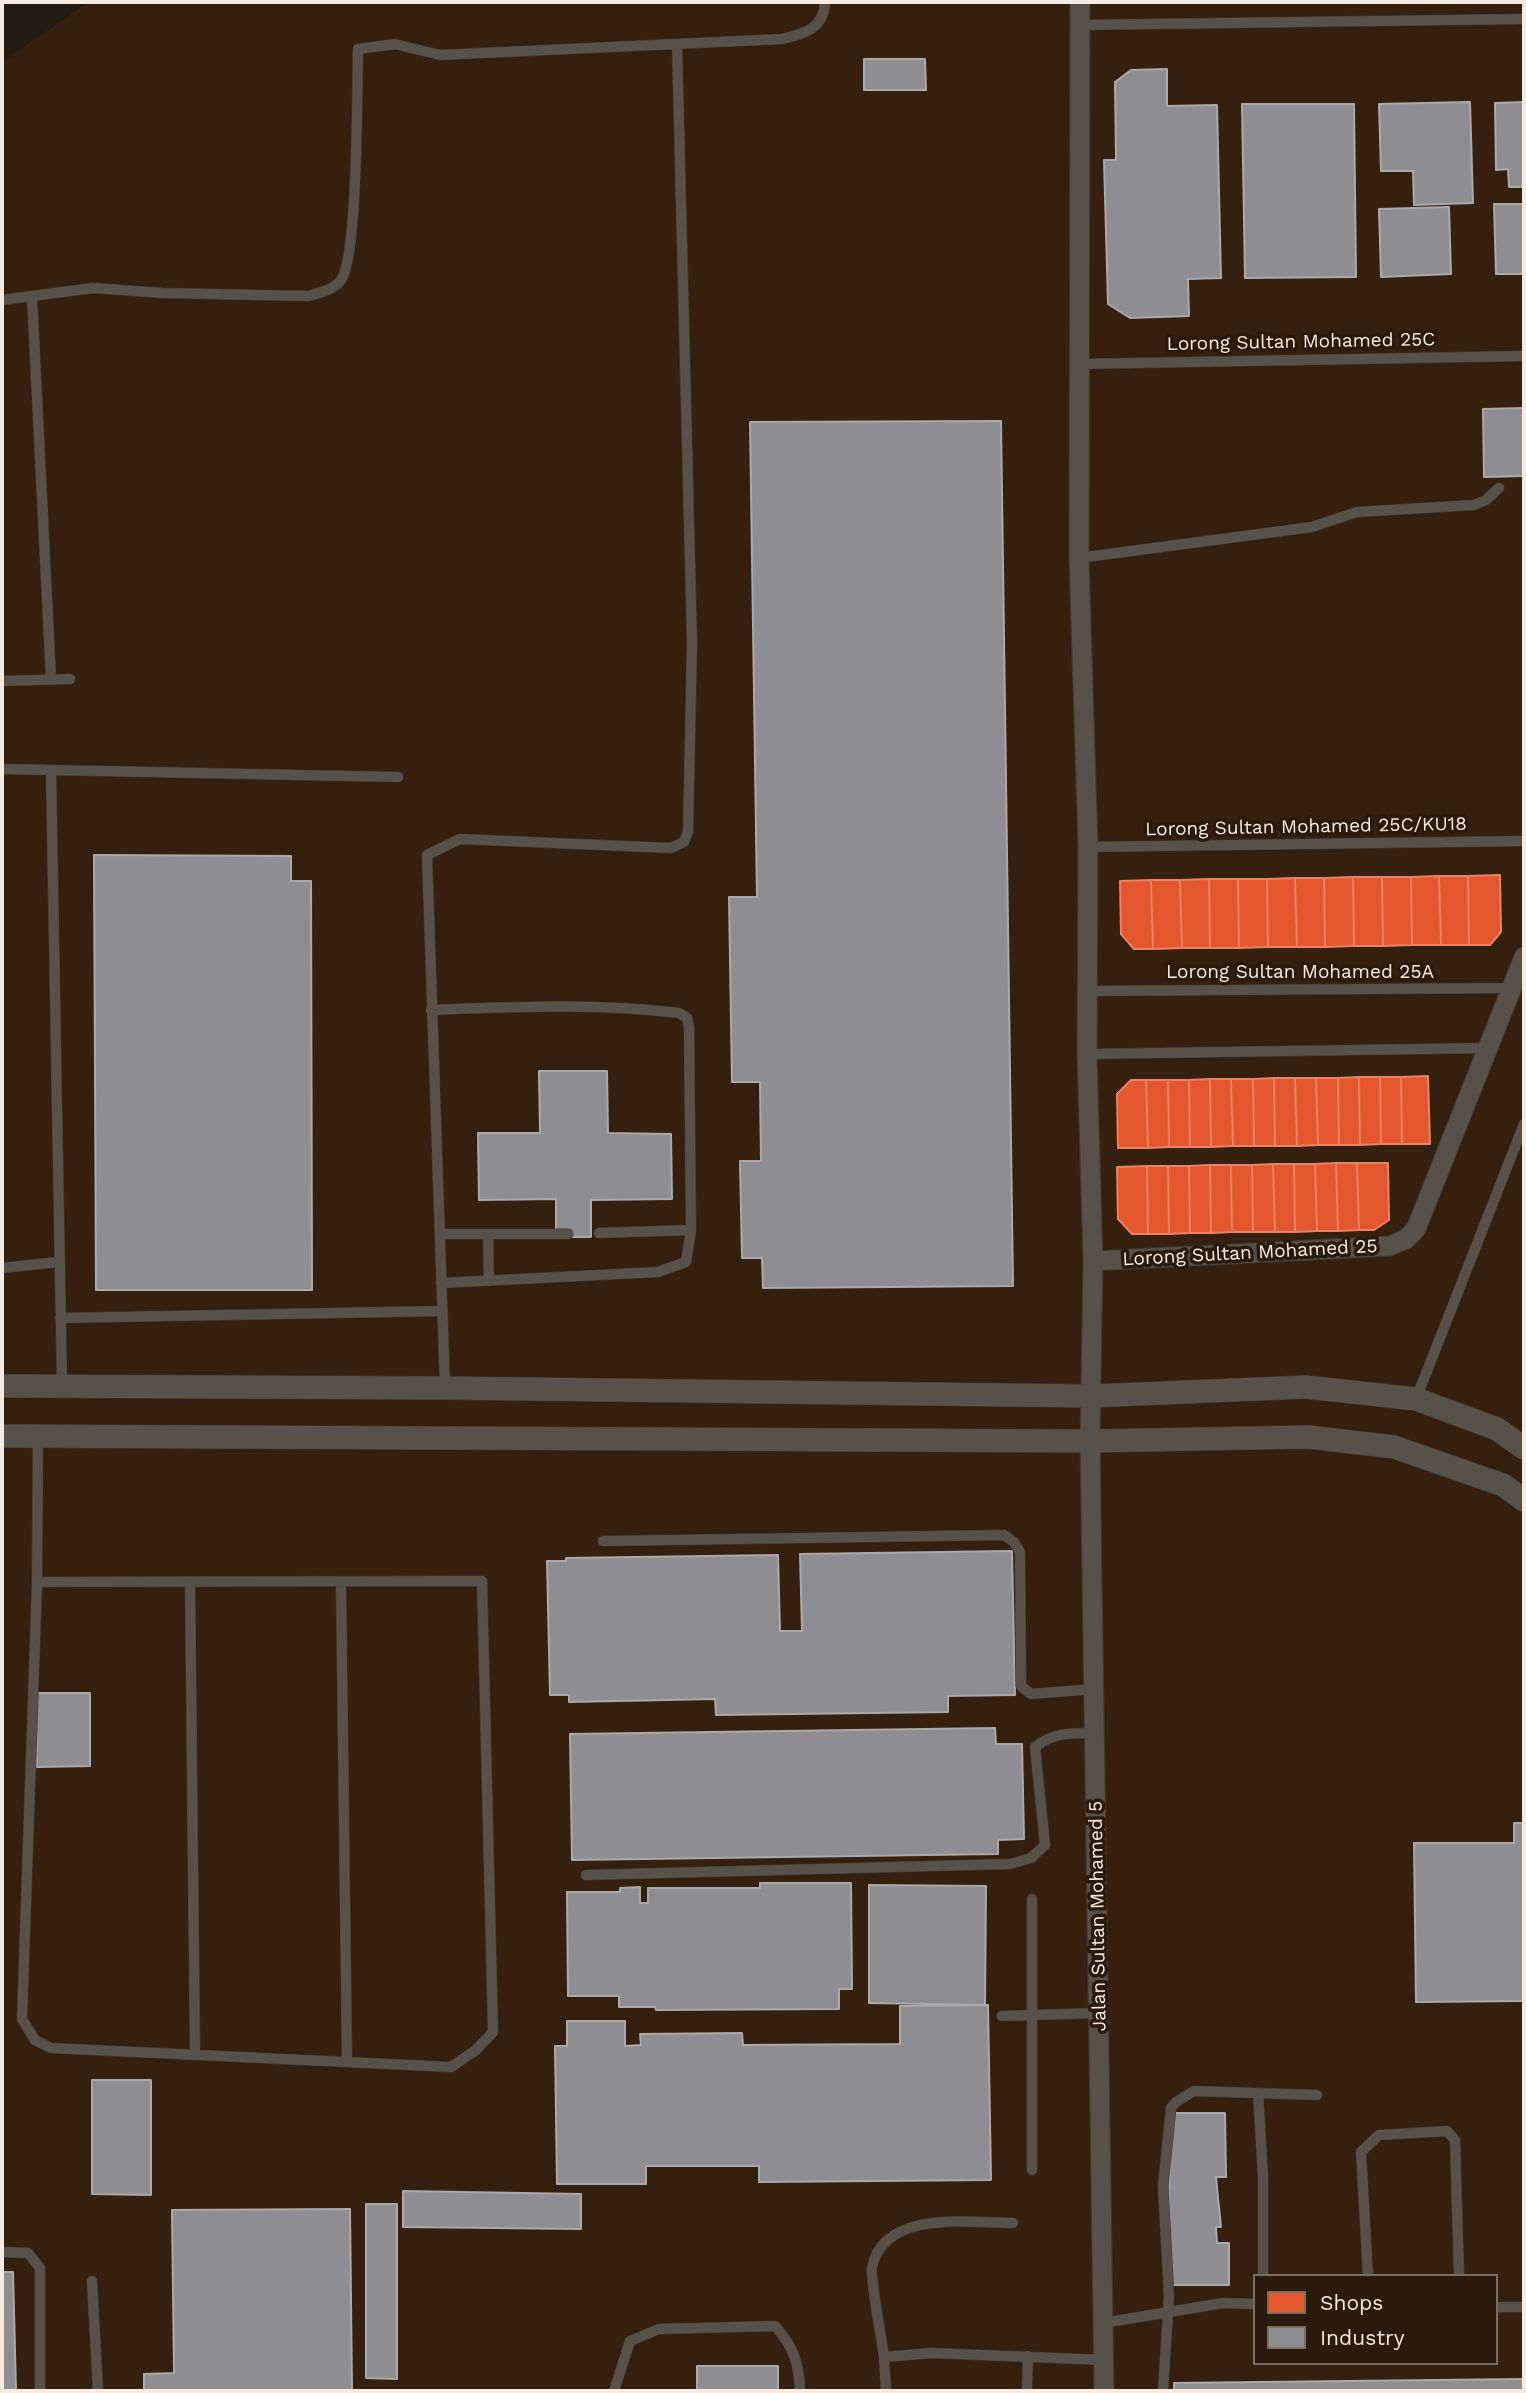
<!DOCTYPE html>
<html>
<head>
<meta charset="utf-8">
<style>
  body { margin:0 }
  #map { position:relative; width:1526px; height:2393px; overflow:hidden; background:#241b12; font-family:"Work Sans",sans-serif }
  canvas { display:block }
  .frame { position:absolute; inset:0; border:4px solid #f6eae1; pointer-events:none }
  .legend { position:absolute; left:1253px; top:2274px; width:245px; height:91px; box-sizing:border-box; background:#2b1a0b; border:2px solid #7c6d61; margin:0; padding:9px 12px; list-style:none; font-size:21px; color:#f6eae1 }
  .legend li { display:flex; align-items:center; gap:14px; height:35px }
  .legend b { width:35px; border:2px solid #7c6d61 }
</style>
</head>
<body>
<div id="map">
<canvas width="1526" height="2393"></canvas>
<div class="frame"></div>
<ul class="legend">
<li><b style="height:19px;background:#e4572e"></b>Shops</li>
<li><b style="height:19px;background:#8d8d92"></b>Industry</li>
</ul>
</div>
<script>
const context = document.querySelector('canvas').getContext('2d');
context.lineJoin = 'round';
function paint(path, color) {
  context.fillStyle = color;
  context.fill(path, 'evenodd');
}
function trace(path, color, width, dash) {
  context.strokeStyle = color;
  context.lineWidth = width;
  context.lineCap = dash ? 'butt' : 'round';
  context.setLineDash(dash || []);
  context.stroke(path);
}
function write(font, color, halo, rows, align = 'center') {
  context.font = font + ' "Work Sans",sans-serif';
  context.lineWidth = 7;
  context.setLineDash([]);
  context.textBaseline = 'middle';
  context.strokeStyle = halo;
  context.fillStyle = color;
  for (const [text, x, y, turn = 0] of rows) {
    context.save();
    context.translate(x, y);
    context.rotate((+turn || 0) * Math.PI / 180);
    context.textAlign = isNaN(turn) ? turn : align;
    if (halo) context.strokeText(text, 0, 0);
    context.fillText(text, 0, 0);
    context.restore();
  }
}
const built = new Path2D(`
  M89,2H1524V2391H2V62ZM1255,2276H1496V2363H1255Z`);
const shops = new Path2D(`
  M1500,875L1501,932L1490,945H1469L1468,876Z
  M1439,876H1468L1469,945H1441Z
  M1439,876L1441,945H1412L1411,877Z
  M1353,877H1382L1383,946H1354Z
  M1353,877L1354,946L1325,947L1324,878Z
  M1382,877H1411L1412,945L1383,946Z
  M1295,878H1324L1325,947H1297Z
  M1295,878L1297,947H1268L1267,879Z
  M1209,879H1238L1239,948H1210Z
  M1209,879L1210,948H1182L1180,880Z
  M1238,879H1267L1268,947L1239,948Z
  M1151,880L1153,949H1134L1121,934L1120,881Z
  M1151,880H1180L1182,948L1153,949Z
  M1428,1076L1430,1144H1402L1401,1077Z
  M1359,1077H1380L1381,1144L1360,1145Z
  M1359,1077L1360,1145H1339L1338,1078Z
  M1380,1077H1401L1402,1144H1381Z
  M1274,1078H1295L1297,1146H1275Z
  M1274,1078L1275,1146H1254L1253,1079Z
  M1295,1078H1316L1318,1145L1297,1146Z
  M1316,1078H1338L1339,1145H1318Z
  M1210,1079H1231L1233,1146L1211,1147Z
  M1210,1079L1211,1147H1190L1189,1080Z
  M1231,1079H1253L1254,1146H1233Z
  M1131,1080H1146L1148,1148H1118L1117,1094Z
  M1146,1080H1168L1169,1147L1148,1148Z
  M1168,1080H1189L1190,1147H1169Z
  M1336,1163H1357L1359,1230L1338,1231Z
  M1336,1163L1338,1231H1317L1315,1164Z
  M1357,1163H1388L1389,1220L1374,1230H1359Z
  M1273,1164H1294L1295,1232H1275Z
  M1273,1164L1275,1232H1253L1252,1165Z
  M1294,1164H1315L1317,1231L1295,1232Z
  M1210,1165H1231L1232,1232L1211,1233Z
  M1210,1165L1211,1233H1190L1189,1166Z
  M1231,1165H1252L1253,1232H1232Z
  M1147,1166L1148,1234H1132L1118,1219L1117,1167Z
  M1147,1166H1168L1169,1234H1148Z
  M1168,1166H1189L1190,1233L1169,1234Z`);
const industry = new Path2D(`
  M864,59H925L926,90H864Z
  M1167,69V106L1217,105L1221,278L1188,279L1189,316L1130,318L1108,304L1104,160H1116L1115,82L1131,70Z
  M1470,102L1473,203L1414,205L1413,171H1381L1379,104Z
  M1524,102V187H1509L1508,169L1496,170L1495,103Z
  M1242,104H1354L1356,277L1245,278Z
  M1494,204H1524V274H1496Z
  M1449,207L1451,274L1381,277L1379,209Z
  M1524,408V476L1484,477L1483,409Z
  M1001,421L1013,1286L763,1288L762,1258H742L740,1161H761L760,1082H732L729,897H757L750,422Z
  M94,855L291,856V881H311L312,1290H96Z
  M539,1071H607L608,1133L671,1134L672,1199L591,1200V1237H556V1199L479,1200L478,1133H540Z
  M1012,1551L1015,1695L948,1696V1712L716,1715L715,1699L569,1702V1695H550L547,1561H566V1558L778,1555L780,1631H802L800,1554Z
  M36,1693H90V1766L37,1767Z
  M995,1728L996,1744H1022L1024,1839L998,1840V1854L572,1860L570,1734Z
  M1514,1823H1524V2001L1416,2002L1414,1843H1514Z
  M760,1883H851L852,1989H839V2009L656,2010L655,2007H619V1996H568L567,1892H620V1888L640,1887V1903H648V1888H760Z
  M869,1885L986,1886L985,2005L869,2003Z
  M988,2005L991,2180L759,2182V2166H646V2184H557L555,2046H567V2021H625V2046L641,2045L640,2034L742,2033L743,2045L900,2044V2006Z
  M92,2080H151V2195L92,2194Z
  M1171,2113H1225L1226,2177H1216L1221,2227H1216L1217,2243H1229V2285H1167Z
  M403,2191L581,2194V2229L403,2227Z
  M366,2204H397V2379L366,2378Z
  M350,2209L352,2391H144V2374L174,2373L172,2210Z
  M2,2272H13L16,2391H2Z
  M697,2366H778V2391H697Z
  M1524,2379V2391H1174V2383Z`);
const service = new Path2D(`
  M1080,25L1524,19
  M32,297L51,679
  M2,300L93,288L163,293L308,296C319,293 334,290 341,280C358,257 357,88 358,49L395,44L440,55L782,39C805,34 824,28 825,2
  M1079,364L1524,356
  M1079,558L1312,527L1357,512L1474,505L1486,500L1499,488
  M2,681L70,679
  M2,769L398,777
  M51,771L62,1386
  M1088,847L1524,841
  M1088,991L1511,988
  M431,1010C514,1007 596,1003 679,1013L687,1018L689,1027L691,1230L686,1262L658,1272L441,1283
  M1087,1054L1488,1048
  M599,1233L691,1230
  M440,1234H568
  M488,1234L489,1281
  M2,1268L58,1262
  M60,1318L442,1311
  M445,1387L427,855L460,839L671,848L684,842L688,832L692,643L677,44
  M1416,1399L1524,1124
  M603,1541L1004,1535L1014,1542L1020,1552L1021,1686L1031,1694L1094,1689
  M37,1582L22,2019L35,2040L51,2048L451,2067L476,2050L493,2032L482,1581L37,1582L38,1437
  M341,1582L347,2062
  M190,1583L195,2055
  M586,1875L1010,1864L1031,1858L1045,1845L1035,1747C1054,1732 1072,1733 1096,1733
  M1032,1899V2170
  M1002,2016L1098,2013
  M1258,2093L1263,2177V2276
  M2,2252L28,2253L40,2268V2391
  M1368,2276L1361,2152L1379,2135L1447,2131L1455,2140L1459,2276
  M92,2281L98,2391
  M1496,2307H1524
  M1103,2323L1223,2303L1255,2304
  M884,2357C882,2340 870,2279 872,2267C885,2209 969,2223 1013,2223
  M614,2391L630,2341L659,2329L775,2326C794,2347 799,2364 800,2391
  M886,2391L884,2357L932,2353L1104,2360
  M1027,2391L1028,2356
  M1163,2391L1169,2297L1163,2186L1171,2108L1176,2102L1194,2091L1317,2095`);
const minor = new Path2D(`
  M1080,2L1079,558L1088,847L1087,1054L1093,1261L1090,1441L1104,2391
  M1093,1261L1390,1246L1406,1239L1416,1229L1524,957`);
const tertiary = new Path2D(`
  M2,1386L445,1388L1091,1396L1306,1387L1416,1399L1497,1429L1524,1448
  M2,1436L1090,1441L1309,1437L1394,1447L1503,1485L1524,1500`);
const streetNames = [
  ["Lorong Sultan Mohamed 25C",1301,342,-1],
  ["Lorong Sultan Mohamed 25C/KU18",1306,827,-1],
  ["Lorong Sultan Mohamed 25A",1300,972],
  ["Lorong Sultan Mohamed 25",1250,1253,-3],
  ["Jalan Sultan Mohamed 5",1098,1916,-91]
];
paint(built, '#35200f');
paint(shops, '#e4572e');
trace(shops, '#e98364', 2);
paint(industry, '#8d8d92');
trace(industry, '#aca9aa', 2);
trace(service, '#3f3832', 11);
trace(minor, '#3f3832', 21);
trace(tertiary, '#3f3832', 24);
trace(service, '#58514a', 10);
trace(minor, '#58514a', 19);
trace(tertiary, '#58514a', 23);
write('19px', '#f6eae1', '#2b1a0b', streetNames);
</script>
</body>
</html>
